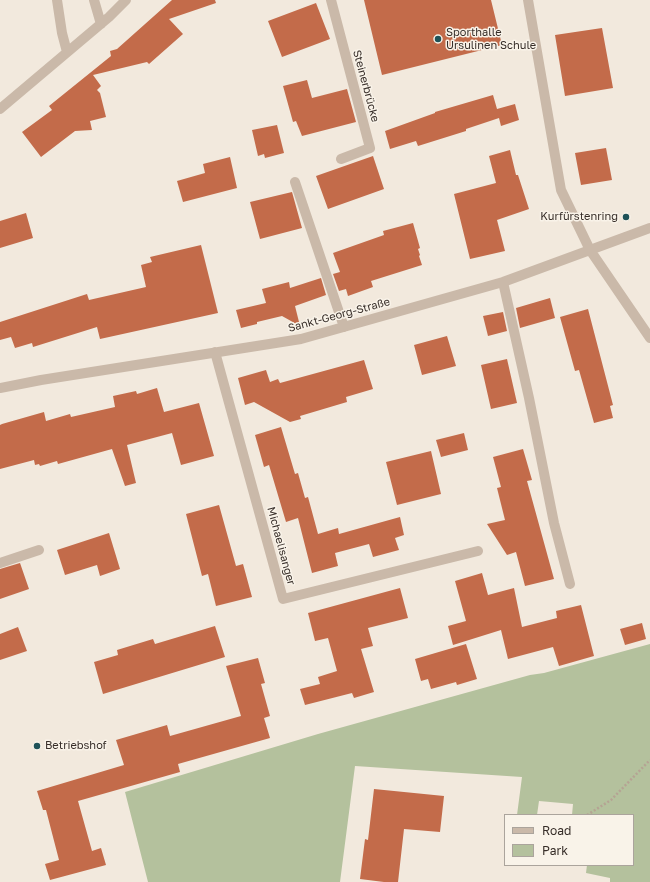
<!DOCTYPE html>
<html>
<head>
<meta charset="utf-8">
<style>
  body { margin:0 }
  #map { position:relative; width:650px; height:882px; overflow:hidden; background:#f2e9dd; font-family:"Golos Text",sans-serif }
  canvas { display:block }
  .legend { position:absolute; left:504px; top:814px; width:130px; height:52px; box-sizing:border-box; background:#f9f3e9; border:1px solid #aba49c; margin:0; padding:5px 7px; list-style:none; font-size:12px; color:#372e29 }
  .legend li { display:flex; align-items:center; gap:8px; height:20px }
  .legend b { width:20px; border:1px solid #aba49c }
</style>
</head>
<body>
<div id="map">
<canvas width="650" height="882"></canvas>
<ul class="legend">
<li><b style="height:5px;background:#cab9a9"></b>Road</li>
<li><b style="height:11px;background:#b4c19d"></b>Park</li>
</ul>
</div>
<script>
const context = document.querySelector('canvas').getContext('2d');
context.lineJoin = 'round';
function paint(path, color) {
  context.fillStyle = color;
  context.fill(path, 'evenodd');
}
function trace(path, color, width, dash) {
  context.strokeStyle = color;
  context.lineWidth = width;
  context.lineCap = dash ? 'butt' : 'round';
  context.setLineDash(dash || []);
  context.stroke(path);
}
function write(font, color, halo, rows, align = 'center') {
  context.font = font + ' "Golos Text",sans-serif';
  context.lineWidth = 3;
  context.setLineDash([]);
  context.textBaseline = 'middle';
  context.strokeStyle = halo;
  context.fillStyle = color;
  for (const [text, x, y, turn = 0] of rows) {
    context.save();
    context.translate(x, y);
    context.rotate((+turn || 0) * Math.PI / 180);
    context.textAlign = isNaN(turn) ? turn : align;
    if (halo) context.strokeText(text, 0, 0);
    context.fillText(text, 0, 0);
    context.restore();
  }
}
const green = new Path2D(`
  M650,644V882H610V878L586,873L587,865H633V815H572L573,804L539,801L537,815H517L522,777L355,766L340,882H148L125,792L318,734L530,675L544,673Z`);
const building = new Path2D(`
  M172,0H215L216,3L169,19L183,34L149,64L147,62L93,75L101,86L97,90L100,93L106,117L90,121L92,130L75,131L41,157L22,132L52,110L49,106L111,56L110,51L117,49Z
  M364,0H491L502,45L382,75Z
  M316,3L330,39L282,57L268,21Z
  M602,28L613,88L565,96L555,35Z
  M307,80L312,98L347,89L356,122L302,136L296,121L293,122L283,86Z
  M493,95L497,109L515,104L519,120L501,126L499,118L466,129V131L418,146L416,141L390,149L385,131L435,113V112Z
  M277,125L284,153L265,158L264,154L258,156L252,130Z
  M606,148L612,180L581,185L575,153Z
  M510,150L516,175H518L529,209L497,220L505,251L470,259L454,194L496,183L489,156Z
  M373,156L384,189L328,209L316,176Z
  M230,157L237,188L183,202L177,181L205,173L203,164Z
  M292,192L302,228L260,239L250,202Z
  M26,213L33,238L0,248V221Z
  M413,223L420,248L418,249L420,255L419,256L422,265L371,281L373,287L348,296L346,289L339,291L333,274L340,272L333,253L384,235L383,231Z
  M201,245L218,313L100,339L97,327L33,347L32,343L15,348L11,337L0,340V322L87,294L89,300L146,287L141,265L152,262L150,257Z
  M321,278L326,295L295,306L300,326L282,316L257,322V324L241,328L236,310L266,303L262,289L289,282L290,288Z
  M550,298L555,318L520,328L516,308Z
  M588,309L613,405L610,406L613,418L594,423L579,370L575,371L560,317Z
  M503,312L507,331L488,336L483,316Z
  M447,336L456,366L422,375L414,345Z
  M507,359L517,403L491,409L481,365Z
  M364,360L373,389L346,397L347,402L300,416L301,419L290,422L254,402L245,405L238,378L266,370L270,382L278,379L280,383Z
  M157,388L164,412L199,403L214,456L181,465L172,433L127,445L136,483L125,486L112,449L58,464L57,461L40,466L39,464L35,465L34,460L0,469V425L2,424L44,412L46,421L70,414L71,417L115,407L113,396L136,391L137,394Z
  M281,427L295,474L298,473L305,498L308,497L318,534L338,528L339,534L400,517L404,535L395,538L399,550L373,557L369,544L335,553L338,566L312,573L298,518L286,522L269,465L264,467L255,435Z
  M464,433L468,450L441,457L436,440Z
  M523,449L532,480L527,481L554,579L525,586L516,552L507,555L487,524L505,520L497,488L501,487L493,457Z
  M431,451L441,494L397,505L386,462Z
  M219,505L236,566L243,564L252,597L216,606L208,574L202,576L186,514Z
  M109,533L120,569L100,576L97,565L65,575L57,550Z
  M20,563L29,589L0,599V569Z
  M482,573L488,595L514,588L522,627L557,618L556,611L581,605L594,656L559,666L553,647L508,659L501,630L453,645L448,626L466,621L455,581Z
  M400,588L408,618L368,628L373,646L361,649L374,692L354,698L352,693L305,705L300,689L320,684L318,677L337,671L328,638L315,641L308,613Z
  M642,623L646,639L625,645L620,629Z
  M215,626L225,657L103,694L94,662L118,655L117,650L153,639L155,644Z
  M18,627L27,651L0,660V634Z
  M466,644L477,679L457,685L456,682L431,689L428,679L421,681L415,659Z
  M258,658L265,683L261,684L270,716L264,718L270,738L178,764L180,772L78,801L92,851L101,848L106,865L50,880L45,864L59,860L46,810H43L37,791L124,765L116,740L167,725L170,736L241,716L226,666Z
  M374,789L444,796L440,832L404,829L398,882H384L360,879L365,839L368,840Z`);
const path = new Path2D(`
  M587,815L611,800L650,760`);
const minor = new Path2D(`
  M57,0L62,33L67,52
  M94,0L101,24
  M331,0L370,148L341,159
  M528,0L561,190L590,250L650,338
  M0,109L109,17L126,0
  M295,182L344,327
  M503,282L529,398L554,523L570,584
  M215,352L283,599L478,551
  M0,388L41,380L301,339L503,282L650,228
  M0,563L39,550`);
const markers = [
  [438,39,4,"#1f5258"],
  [626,217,4,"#1f5258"],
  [37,746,4,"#1f5258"]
];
const poiNames = [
  ["Sporthalle",446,33],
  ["Ursulinen Schule",446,46],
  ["Kurfürstenring",618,217,"right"],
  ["Betriebshof",45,746]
];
const streetNames = [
  ["Steinerbrücke",366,86,75],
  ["Sankt-Georg-Straße",339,315,-15],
  ["Michaelisanger",281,546,75]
];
paint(green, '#b4c19d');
paint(building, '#c36b4a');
trace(path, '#b5a393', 2.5, [2, 2]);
trace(minor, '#cab9a9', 10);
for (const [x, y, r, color] of markers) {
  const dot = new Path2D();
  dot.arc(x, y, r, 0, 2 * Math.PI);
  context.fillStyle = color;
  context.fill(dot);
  trace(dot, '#f9f3e9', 1.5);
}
write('11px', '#372e29', '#f9f3e9', poiNames, 'left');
write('11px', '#372e29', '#f9f3e9', streetNames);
</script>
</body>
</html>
